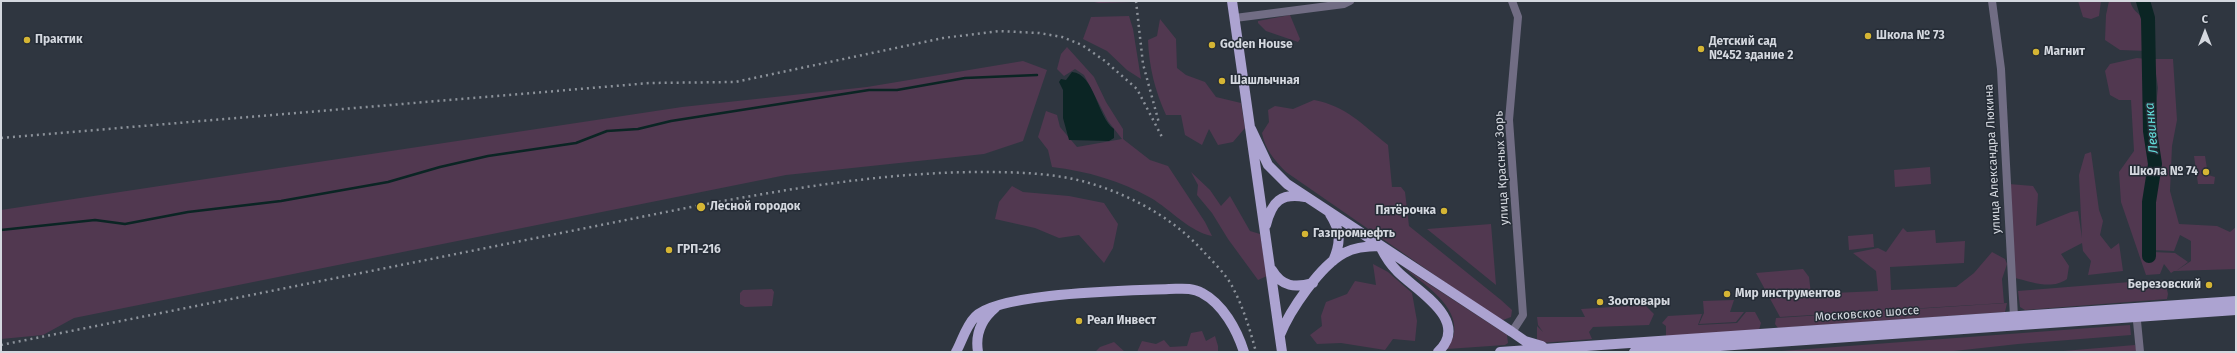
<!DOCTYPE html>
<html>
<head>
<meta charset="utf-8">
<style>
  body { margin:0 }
  #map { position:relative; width:2237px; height:353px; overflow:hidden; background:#2f3640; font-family:"Fira Sans",sans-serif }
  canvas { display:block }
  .frame { position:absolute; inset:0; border:2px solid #d4d8df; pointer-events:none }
  .north { position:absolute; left:2185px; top:12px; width:40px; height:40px; -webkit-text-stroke:3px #252c36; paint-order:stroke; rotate:0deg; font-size:11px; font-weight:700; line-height:16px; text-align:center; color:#d4d8df }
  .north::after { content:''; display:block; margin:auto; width:14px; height:18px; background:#d4d8df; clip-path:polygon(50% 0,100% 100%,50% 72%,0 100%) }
</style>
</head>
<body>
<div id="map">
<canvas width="2237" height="353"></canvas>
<div class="frame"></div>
<div class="north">С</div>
</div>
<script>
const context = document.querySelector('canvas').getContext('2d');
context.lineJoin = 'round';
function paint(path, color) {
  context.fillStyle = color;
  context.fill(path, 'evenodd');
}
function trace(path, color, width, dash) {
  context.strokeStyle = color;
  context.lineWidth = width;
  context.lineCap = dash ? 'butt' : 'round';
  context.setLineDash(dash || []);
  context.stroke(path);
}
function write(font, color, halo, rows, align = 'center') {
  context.font = font + ' "Fira Sans",sans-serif';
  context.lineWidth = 3;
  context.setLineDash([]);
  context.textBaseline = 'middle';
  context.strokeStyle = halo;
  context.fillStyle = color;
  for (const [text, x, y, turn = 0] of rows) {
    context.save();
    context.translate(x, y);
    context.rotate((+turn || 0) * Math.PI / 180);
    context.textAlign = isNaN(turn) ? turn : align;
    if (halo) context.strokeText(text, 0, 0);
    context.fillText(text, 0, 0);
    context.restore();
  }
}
const green = new Path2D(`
  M1089,1H1131V2L1099,3Z
  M2078,1H2101L2099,16L2091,19L2083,17Z
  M2109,1H2130C2133,12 2138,11 2142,19C2147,29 2147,40 2147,51L2120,50L2105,40L2106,15Z
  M1290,15L1300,39L1298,42L1266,31L1258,23V21Z
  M1129,16L1133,29L1141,79L1127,70L1107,51L1083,39L1091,17Z
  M1160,19L1176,39L1177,68L1186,75L1205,82L1216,97L1241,103L1245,128L1233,142L1218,145L1209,129L1202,145L1185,135L1181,115H1166C1155,91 1149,67 1148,40L1157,36Z
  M1067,47L1094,77L1106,102L1123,129V139L1150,160L1168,166L1205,222L1212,236C1190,232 1171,210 1151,198C1121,181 1087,171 1052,167L1048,150L1038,137L1046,111L1057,115L1060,127L1077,147L1122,139L1108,121L1084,75L1075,69L1064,76L1057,69L1061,54Z
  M2137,58L2146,59L2147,135L2152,165L2146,203L2147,248L2153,252L2175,253L2188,262L2176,271L2191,261V241L2180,235L2174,251L2153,250L2151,201L2158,164L2153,130L2158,88L2154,59H2173L2177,120L2172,146L2170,191L2179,224L2217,226L2230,232L2236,227V269L2174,271L2171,273L2164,264L2160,274L2146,275L2121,202L2119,172L2134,151L2131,100H2119L2110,95L2105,71L2110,64Z
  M1023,61L1047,70L1023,141L984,154L786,175L74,318L43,335L1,339V210L682,107L867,87Z
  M1314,100C1346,106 1363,125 1388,145L1392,187H1401L1405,192L1409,226L1501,300L1512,310L1511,317L1503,320L1494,316L1286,172C1274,160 1265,149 1262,133L1269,122L1268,110L1275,106L1293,109Z
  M2091,152L2099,210L2103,221L2100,235L2111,249L2119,243L2123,271L2088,275L2091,261L2083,251L2082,243L2061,254L2069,266L2067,279C2052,290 2032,282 2015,278L2009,184L2033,186L2038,194L2036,226L2071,212L2078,211L2082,238L2079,175L2085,154Z
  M2194,156H2205L2208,175L2215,177L2214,184H2198Z
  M1930,167L1931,184L1895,187L1894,170Z
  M1191,172L1210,190L1221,206L1230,196L1250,231L1260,234L1267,276L1258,280L1228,239L1212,213L1197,195L1198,185Z
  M1012,186L1023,192L1069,196L1104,203L1118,224L1113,248L1104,263L1079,235L1059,238L1035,228L995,219L999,202Z
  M1491,224L1496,285L1427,229Z
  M1903,228L1907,232L1935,230L1936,243L1965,241L1964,263L1890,267L1891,290L1956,287L1974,273L1992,252L2005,259L2007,264L2002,279L2004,303L1780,317L1756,273L1803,269L1809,277L1811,294L1878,291L1876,271L1853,253L1878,248L1886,252Z
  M1873,234L1874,247L1849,250L1848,236Z
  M1373,264L1388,272L1412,293L1417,321L1415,341L1393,339L1385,350L1341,343L1317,344L1310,335L1322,326L1321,316L1326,302L1347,294L1355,281L1376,285Z
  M1403,267L1507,335L1508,343L1505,345L1447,349C1449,344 1453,339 1454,334C1459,305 1422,283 1403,267Z
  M2155,280L2165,281L2168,294L2167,299L2025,310L2020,307L2018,291Z
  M772,289L774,292L772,306L745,307L740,304V293L743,290Z
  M1734,300L1730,312H1744L1736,322L1699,324L1704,313L1703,301Z
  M2007,303L2005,312L1778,328L1775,324L1776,318Z
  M1645,305L1654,314L1649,325L1593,327L1589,332L1592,339L1541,343L1537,339V326L1543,332L1538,325L1537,317H1585L1581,309Z
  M1746,312H1755L1761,323L1759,330L1666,336V326L1662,323L1668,316L1702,314L1698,325L1737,323Z
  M2130,325L2131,335L2018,344L1945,352H1768Z
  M1202,331L1206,341L1215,336L1218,346V352H1137L1142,341L1156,344L1164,340L1170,347L1187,346L1191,333Z
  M1114,342L1125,352H1128H1095L1100,347Z
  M2135,345L2137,352H2051Z`);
const water = new Path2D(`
  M1072,72C1095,74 1097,117 1114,129V138L1109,141L1069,140L1063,118V90L1059,82L1061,79L1066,80Z`);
const stream = new Path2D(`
  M1,230L95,220L125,224L188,212L281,201L388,182L440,167L488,156L576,143L607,131L638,129L671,121L869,90H897L965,78L1037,75`);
const river = new Path2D(`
  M2143,1L2148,18L2150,131L2155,164L2149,202V256`);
const minor = new Path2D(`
  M1512,1L1518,17L1509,120L1523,315L1512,332
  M1992,1L2001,69L2014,317
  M1235,18L1344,4L1350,1
  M2136,311L2140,352`);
const major = new Path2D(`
  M1232,1L1282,352
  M1251,129L1268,165L1287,184L1512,332L1525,341L1542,346
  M1330,214C1341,231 1341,243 1333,261
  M1266,225C1272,201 1281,193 1305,197
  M1381,248C1385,256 1390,264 1397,271C1414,289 1472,320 1438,352
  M1272,270C1282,287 1295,288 1313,283
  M1280,335C1290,310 1320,266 1344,253C1355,247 1367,246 1380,246
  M956,352C962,341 966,326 975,317C998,292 1131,291 1169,289C1180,289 1192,287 1202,293C1223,304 1237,330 1244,352
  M978,352C975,334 982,319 995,308
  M1500,352L2236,301
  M1634,352L2236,310`);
const rail = new Path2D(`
  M1136,1L1143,64L1159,123
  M1,138L650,83L735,82L943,38L999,31L1039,33L1062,37L1082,45L1105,61L1137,89L1162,137
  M1,345L701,205C794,188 888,172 983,172C1016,172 1050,173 1082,181C1127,193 1171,216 1203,251C1213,262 1227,275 1233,288C1244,309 1250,330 1256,352`);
const markers = [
  [1868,36,4,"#d5b534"],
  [27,40,4,"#d5b534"],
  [1212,45,4,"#d5b534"],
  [1701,49,4,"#d5b534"],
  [2036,52,4,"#d5b534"],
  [1222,81,4,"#d5b534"],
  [2206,172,4,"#d5b534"],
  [701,207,5,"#d5b534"],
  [1444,211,4,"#d5b534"],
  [1305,234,4,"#d5b534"],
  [669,250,4,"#d5b534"],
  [2209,285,4,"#d5b534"],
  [1727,294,4,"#d5b534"],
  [1600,302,4,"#d5b534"],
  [1079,321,4,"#d5b534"]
];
const poiNames = [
  ["Школа № 73",1876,36],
  ["Практик",35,40],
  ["Детский сад",1709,42],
  ["№452 здание 2",1709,56],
  ["Goden House",1220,45],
  ["Магнит",2044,52],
  ["Шашлычная",1230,81],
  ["Школа № 74",2198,172,"right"],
  ["Лесной городок",710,207],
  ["Пятёрочка",1436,211,"right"],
  ["Газпромнефть",1313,234],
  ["ГРП-216",677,250],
  ["Березовский",2201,285,"right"],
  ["Мир инструментов",1735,294],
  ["Зоотовары",1608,302],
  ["Реал Инвест",1087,321]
];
const streetNames = [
  ["улица Александра Люкина",1993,159,-93],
  ["улица Красных Зорь",1502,168,-93],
  ["Московское шоссе",1867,314,-4]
];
const waterNames = [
  ["Левинка",2152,128,-95]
];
paint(green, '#513850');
paint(water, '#0b2524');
trace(stream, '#0b2524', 2.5);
trace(river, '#0b2524', 14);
trace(minor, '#716d84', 8);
trace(major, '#aca3d1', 10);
trace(rail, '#8c929a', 2.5, [2, 4]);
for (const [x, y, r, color] of markers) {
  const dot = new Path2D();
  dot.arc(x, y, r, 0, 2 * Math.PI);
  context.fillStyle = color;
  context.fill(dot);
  trace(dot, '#252c36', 1.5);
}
write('bold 12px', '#d4d8df', '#252c36', poiNames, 'left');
write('12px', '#d4d8df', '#252c36', streetNames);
write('italic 13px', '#63dedc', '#252c36', waterNames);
</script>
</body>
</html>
